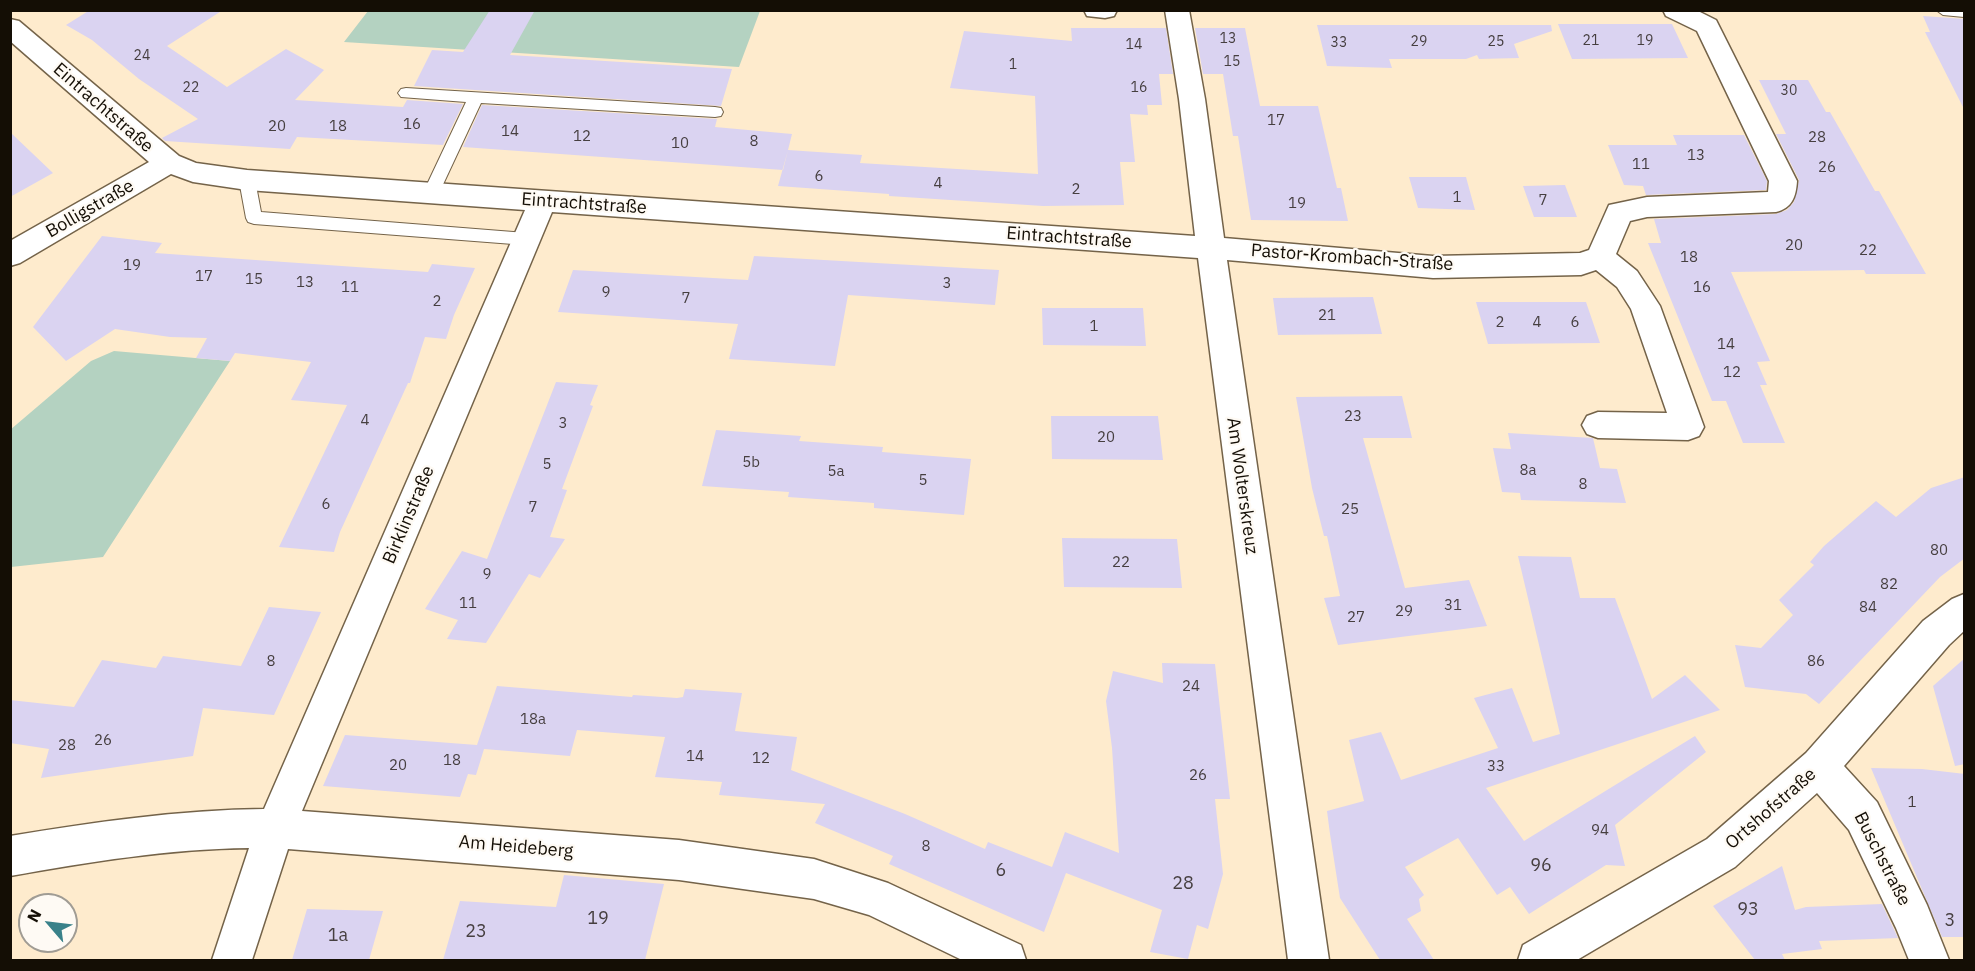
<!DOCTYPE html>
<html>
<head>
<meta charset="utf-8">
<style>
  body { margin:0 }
  #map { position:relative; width:1975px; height:971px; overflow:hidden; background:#feebcd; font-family:"IBM Plex Sans",sans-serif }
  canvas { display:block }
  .frame { position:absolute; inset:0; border:12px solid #140e05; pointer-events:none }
  .north { position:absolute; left:18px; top:893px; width:60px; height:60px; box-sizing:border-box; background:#fefaf4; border:2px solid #a09c94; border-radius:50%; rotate:298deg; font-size:16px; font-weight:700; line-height:24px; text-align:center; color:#140e05 }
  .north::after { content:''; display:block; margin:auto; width:21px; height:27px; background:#398189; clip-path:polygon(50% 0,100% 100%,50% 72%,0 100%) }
</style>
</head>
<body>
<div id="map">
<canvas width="1975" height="971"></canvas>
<div class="frame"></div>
<div class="north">N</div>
</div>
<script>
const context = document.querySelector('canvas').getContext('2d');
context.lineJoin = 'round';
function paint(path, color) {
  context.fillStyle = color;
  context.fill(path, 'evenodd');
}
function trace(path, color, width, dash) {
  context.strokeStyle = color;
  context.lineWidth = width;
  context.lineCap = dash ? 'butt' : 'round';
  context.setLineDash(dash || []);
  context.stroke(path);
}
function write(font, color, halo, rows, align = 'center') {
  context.font = font + ' "IBM Plex Sans",sans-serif';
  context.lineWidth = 4.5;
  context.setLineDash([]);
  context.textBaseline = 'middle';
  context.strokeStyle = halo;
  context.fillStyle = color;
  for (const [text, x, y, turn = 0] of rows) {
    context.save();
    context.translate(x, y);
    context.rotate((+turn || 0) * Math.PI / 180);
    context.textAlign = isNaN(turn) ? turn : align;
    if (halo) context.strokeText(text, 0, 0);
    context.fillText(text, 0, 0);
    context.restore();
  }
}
const green = new Path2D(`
  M368,11H760L739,67L344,42Z
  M114,351L230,361L103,557L11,567L10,430L91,361Z`);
const building = new Path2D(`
  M90,10H223L167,46L227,87L286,49L324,70L295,100L403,107L407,100L463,104L443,145L297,137L290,149L165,141L162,138L198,119L139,79L92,40L66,25Z
  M490,10H535L510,55L732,69L721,106L414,86L432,50L463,52Z
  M1923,16L1965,19V111L1925,32H1930Z
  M1558,24H1672L1688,58L1572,59Z
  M1317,25H1551L1552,31L1514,44L1519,58L1479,59L1477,55L1466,59H1389L1392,68L1327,66Z
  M1071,28H1166L1173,74H1159L1162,105H1147L1148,115L1130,114L1135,162H1120L1124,205L1043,206L889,196V194L778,186L788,150L862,155L860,163L1038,174L1035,96L950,88L964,31L1072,41Z
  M1195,28H1245L1260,106H1318L1337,188H1341L1348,221L1251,220L1238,136H1233L1223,74H1203Z
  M1759,80H1808L1826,112H1830L1875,191H1879L1926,274H1866L1864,270L1731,272L1770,361L1757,362L1767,385H1760L1785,443H1743L1726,401H1712L1648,243H1661L1654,219L1776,214L1787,210L1794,202L1799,180L1776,134H1786Z
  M482,105L717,119L715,127L792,134L783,170L463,147Z
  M10,132L53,173L10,197Z
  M1673,135H1744L1767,181L1766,190L1646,195L1643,186L1624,185L1608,145H1677Z
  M1409,177H1466L1475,210L1418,208Z
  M1565,185L1577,217H1534L1523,186Z
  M102,236L162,243L155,253L428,272L432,264L475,268L454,315L446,339L425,337L410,383H408L340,532L334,552L279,547L347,405L291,400L311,362L235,353L230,361L196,358L207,338L170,337L115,329L66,361L33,327Z
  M754,256L999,270L995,305L848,295L835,366L729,359L738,324L558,312L573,270L748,280Z
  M1373,297L1382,334L1278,335L1273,298Z
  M1476,302H1586L1600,343L1488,344Z
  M1042,308H1143L1146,346L1043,345Z
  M556,382L598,385L590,405L593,406L562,489L567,490L550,537L565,539L540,578L529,574L486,643L447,639L458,620L425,609L462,551L487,559Z
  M1402,396L1412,438H1363L1405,588L1469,580L1487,626L1338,645L1324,598L1340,596L1327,536H1324L1312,488L1296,397Z
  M1051,416H1158L1163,460L1052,459Z
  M716,430L801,436L799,441L883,447L882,452L971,459L964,515L874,508V503L788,497L789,492L702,486Z
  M1508,433L1593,438L1600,468L1617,469L1626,503L1521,500L1520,493L1502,492L1493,448L1511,449Z
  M1965,477V558L1940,577L1819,704L1806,694L1745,687L1735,645L1761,648L1793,615L1779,600L1814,565L1810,562L1824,546L1876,501L1896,517L1931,488Z
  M1062,538L1177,539L1182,588L1064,587Z
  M1518,556L1571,557L1580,598H1615L1652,699L1685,675L1720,710L1486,788L1524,841L1695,736L1706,752L1615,825L1625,866L1606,865L1529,914L1510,887L1497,895L1458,838L1405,867L1424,895L1419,899L1421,911L1407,919L1434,960H1380L1340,898L1330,834L1327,811L1364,801L1349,740L1381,732L1401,780L1498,748L1474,698L1512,688L1533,742L1560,734Z
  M269,607L321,612L274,715L203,708L193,756L41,778L49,749L10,743V700L74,707L102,660L156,668L163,656L241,666Z
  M1965,658V764L1955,766L1933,686Z
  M1162,663L1215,664L1230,799H1215L1223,874L1208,929L1197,925L1188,959L1150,952L1162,910L1066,873L1044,932L889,864L893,856L815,823L825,804L719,795L722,782L655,777L665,737L577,730L570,756L484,749L476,775L468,774L460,797L323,786L345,735L477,745L497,686L632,697L633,695L677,698L683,697L685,689L742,693L735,731L797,737L791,770L905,814L985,849L988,842L1052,867L1065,832L1119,853L1112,748L1106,701L1113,671L1163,683Z
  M1871,768L1922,769L1965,774V937H1942Z
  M1782,866L1795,910L1806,907L1882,904L1898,938L1819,941L1822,949L1782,954L1785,960H1755L1713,906Z
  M564,875L664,884L645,960H443L460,901L556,907Z
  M307,909L383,911L369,960H292Z`);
const service = new Path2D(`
  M1936,10H1964V17L1943,15Z
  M406,88L715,107L721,108L723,112L721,116L715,117L481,103L439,193L437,197H425L423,193L466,102L401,97L398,93L401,89Z
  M247,174L253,176L255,180L261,212L526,233L532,234L534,239L532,244L526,245L254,224L248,222L246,218L239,180L241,176Z`);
const minor = new Path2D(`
  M1084,10H1117L1114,16L1105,18L1087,16Z
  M1165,10H1189L1205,99L1224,238L1433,256L1580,253L1589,250L1609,205L1647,197L1768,192L1769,181L1697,31L1666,16L1663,10H1696L1716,20L1797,181C1796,197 1792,208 1776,212L1647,217L1630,221L1616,254L1637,271L1660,306L1704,427L1699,436L1688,440L1598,438L1587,434L1582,425L1587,416L1598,412L1667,413L1631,309L1617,287L1596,270L1581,275L1433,278L1227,260L1329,960H1288L1198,258L552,212L302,811L679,840L814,859L888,883L1021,945L1026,960H962L869,915L814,899L679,880L288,849L252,960H212L249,848C168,849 90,862 10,876V836C95,822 178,810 264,809L525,210L247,190L193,182L171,174L20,263L10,266V241L149,162L10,41V19L19,21L179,156L196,163L247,170L1195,236L1179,99Z
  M1964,594V631L1949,645L1844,766L1877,802L1927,905L1949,960H1909L1896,928L1849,830L1817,793L1735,867L1577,960H1518L1523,945L1707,839L1806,753L1923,621L1952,599Z`);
const farNumbernames = [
  ["13",1228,39],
  ["21",1591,41],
  ["19",1645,41],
  ["29",1419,42],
  ["25",1496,42],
  ["33",1339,43],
  ["14",1134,45],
  ["24",142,56],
  ["15",1232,62],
  ["1",1013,65],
  ["22",191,88],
  ["16",1139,88],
  ["30",1789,91]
];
const numberNames = [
  ["17",1276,121],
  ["16",412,125],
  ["20",277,127],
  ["18",338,127],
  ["14",510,132],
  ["12",582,137],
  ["28",1817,138],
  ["8",754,142],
  ["10",680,144],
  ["13",1696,156],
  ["11",1641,165],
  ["26",1827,168],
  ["6",819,177],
  ["4",938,184],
  ["2",1076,190],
  ["1",1457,198],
  ["7",1543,201],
  ["19",1297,204],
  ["20",1794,246],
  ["22",1868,251],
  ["18",1689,258],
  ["19",132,266],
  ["17",204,277],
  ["15",254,280],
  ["13",305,283],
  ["3",947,284],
  ["11",350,288],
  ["16",1702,288],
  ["9",606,293],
  ["7",686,299],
  ["2",437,302],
  ["21",1327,316],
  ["2",1500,323],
  ["4",1537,323],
  ["6",1575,323],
  ["1",1094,327],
  ["14",1726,345],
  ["12",1732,373],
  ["23",1353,417],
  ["4",365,421],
  ["3",563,424],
  ["20",1106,438],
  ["5b",751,463],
  ["5",547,465],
  ["8a",1528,471],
  ["5a",836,472],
  ["5",923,481],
  ["8",1583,485],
  ["6",326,505],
  ["7",533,508],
  ["25",1350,510],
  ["80",1939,551],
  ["22",1121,563],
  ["9",487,575],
  ["82",1889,585],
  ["11",468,604],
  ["31",1453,606],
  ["84",1868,608],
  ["29",1404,612],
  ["27",1356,618],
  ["8",271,662],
  ["86",1816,662],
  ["24",1191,687],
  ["18a",533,720],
  ["26",103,741],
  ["28",67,746],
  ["14",695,757],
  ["12",761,759],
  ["18",452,761],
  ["20",398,766],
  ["33",1496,767],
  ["26",1198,776],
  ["1",1912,803],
  ["94",1600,831],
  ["8",926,847]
];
const streetNames = [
  ["Eintrachtstraße",103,108,41],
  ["Eintrachtstraße",584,204,4],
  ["Bolligstraße",90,209,-30],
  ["Eintrachtstraße",1069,238,4],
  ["Pastor-Krombach-Straße",1352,258,4],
  ["Am Wolterskreuz",1242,486,82],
  ["Birklinstraße",409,515,-67],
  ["Ortshofstraße",1771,809,-41],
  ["Am Heideberg",516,847,5],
  ["Buschstraße",1882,859,63]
];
const nearNumbernames = [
  ["96",1541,866],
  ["6",1001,871],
  ["28",1183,884],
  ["93",1748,910],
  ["19",598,919],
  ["3",1950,921],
  ["23",476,932],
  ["1a",338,936]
];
paint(green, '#b4d2c1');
paint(building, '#dad3f1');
trace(service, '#746349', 2);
trace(minor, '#746349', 3);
paint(service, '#fff');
paint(minor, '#fff');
write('14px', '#463f40', null, farNumbernames);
write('15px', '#463f40', null, numberNames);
write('18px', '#140e05', '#fefaf4', streetNames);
write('18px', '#463f40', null, nearNumbernames);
</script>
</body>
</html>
